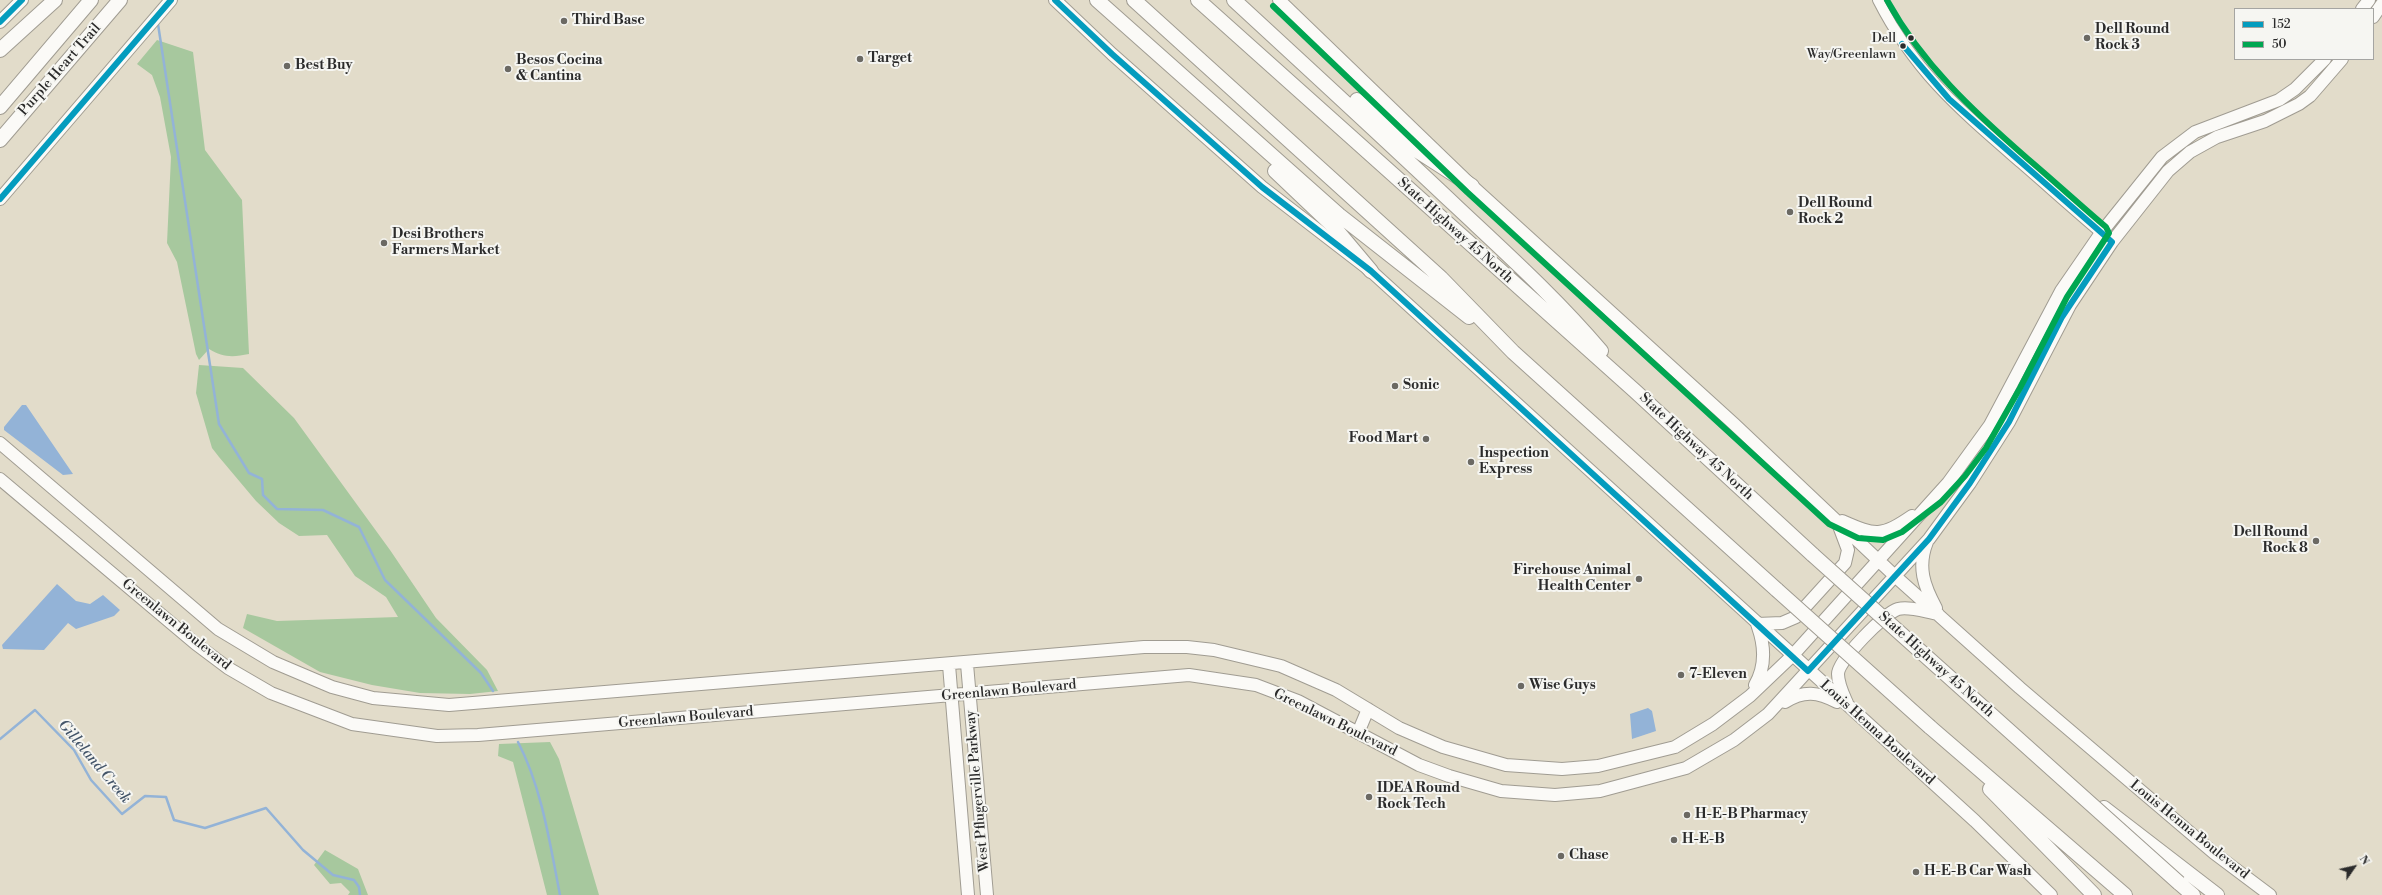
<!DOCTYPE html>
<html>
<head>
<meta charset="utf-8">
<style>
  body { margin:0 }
  #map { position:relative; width:2382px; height:895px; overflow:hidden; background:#e2dcca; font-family:"Libre Bodoni",serif }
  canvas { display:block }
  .legend { position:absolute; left:2234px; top:8px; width:140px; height:52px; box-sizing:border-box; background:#f6f6f2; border:1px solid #a5a5a2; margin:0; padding:5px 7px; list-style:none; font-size:12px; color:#2b2b2b }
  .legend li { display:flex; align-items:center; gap:8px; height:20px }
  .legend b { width:20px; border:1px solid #a5a5a2 }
  .north { position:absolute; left:2334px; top:847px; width:40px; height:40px; -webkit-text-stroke:3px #f6f6f2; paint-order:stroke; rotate:56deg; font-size:11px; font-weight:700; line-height:16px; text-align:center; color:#2b2b2b }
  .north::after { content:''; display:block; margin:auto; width:14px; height:18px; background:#2b2b2b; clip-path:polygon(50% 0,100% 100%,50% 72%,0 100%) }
</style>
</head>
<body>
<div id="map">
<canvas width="2382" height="895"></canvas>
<ul class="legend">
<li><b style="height:5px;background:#049cbe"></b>152</li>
<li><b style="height:5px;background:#00a651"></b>50</li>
</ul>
<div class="north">N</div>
</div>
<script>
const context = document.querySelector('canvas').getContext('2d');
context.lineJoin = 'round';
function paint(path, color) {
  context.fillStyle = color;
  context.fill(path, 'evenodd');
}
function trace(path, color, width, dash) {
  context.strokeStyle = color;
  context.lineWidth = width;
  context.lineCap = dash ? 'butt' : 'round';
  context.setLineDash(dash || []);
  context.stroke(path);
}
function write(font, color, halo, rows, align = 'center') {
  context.font = font + ' "Libre Bodoni",serif';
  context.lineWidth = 4;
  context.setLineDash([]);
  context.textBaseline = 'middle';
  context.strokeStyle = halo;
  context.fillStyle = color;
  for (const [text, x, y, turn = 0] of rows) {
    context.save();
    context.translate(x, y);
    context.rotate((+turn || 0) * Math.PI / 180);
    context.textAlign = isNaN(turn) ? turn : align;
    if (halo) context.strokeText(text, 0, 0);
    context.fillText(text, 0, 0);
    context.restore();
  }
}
const forest = new Path2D(`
  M157,40L193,52L205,150L242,200L249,354C234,357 223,358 209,349L199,360L196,354L177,262L167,243L171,157L160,97L152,75L137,64Z
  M199,365L243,368L294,418L390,550L436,618L487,670L498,691L470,694L420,693L372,685L320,672L243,628L247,614L277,621L398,617L386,597L355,576L327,535L299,536L279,523L256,501L219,457L212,448L196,393Z
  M550,742L559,759L599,895H547L513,762L498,756L499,744Z
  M325,850L358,869L368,895H348L350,892L341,883L330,884L314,865Z`);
const water = new Path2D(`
  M22,405H26L73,474L63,475L4,430V427Z
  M57,584L76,601L90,604L103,595L120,610L114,616L76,629L68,623L44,650L3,649L2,645Z
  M1648,708L1652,711L1656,731L1632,739L1630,714Z`);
const stream = new Path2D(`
  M158,24L219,424L249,473L262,479L263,495L277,509L323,510L359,527L385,580L481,673L493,691
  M0,739L35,710L74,750L91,780L122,814L145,796L166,797L174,820L205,828L266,808L303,850L333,875L354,880L359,887L360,895
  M518,742C542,788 550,844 560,895`);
const minor = new Path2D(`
  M1878,0C1915,73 1960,110 2021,163C2051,189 2081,216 2112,242`);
const major = new Path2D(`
  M1055,0L1112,54L1262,187L1371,271L1975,821L2051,895
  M1279,0L1472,186L1734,424L1896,577L2020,688L2214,853L2270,895
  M2362,9L2369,0
  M2373,17L2382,4
  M0,22L22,0
  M0,199L171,0
  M0,443L218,629L273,662L332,687L373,698L449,705L1144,647H1187L1214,650L1281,666L1336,690L1399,728L1443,747L1506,765L1562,769L1598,766L1675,747L1713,724L1750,696L1792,656L1948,483L1990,425L2061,291L2101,233L2162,157L2195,132L2279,100L2295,89L2325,59
  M0,479L196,644L228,668L271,693L352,724L437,736L478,735L1189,675L1256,685L1298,701L1419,765L1449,776L1501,791L1555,795L1600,791L1686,768L1734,740L1768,714L1929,539L1970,483L2009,422L2070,305L2112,242L2168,171L2190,152L2217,137L2265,121L2299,104L2310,96L2342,59
  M1842,521C1876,536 1881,537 1912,516
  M1927,542C1917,567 1924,586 1936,608
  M1757,624L1782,623L1796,617L1845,563L1848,550L1839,526
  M967,664L987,895
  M949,665L968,895
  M1755,685C1766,666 1765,647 1758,627
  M1785,702C1804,690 1818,692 1837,702
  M1847,703C1843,694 1838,684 1838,674C1838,660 1885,613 1898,609C1909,606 1926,612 1938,614
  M1358,733L1368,709`);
const highway = new Path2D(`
  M1097,0L1339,215L1469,317
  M1134,0L1441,278L1513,352L1777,590
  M1198,0L1635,391L1813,555
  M1234,0C1309,69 1384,138 1458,208C1507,254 1557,299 1601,351
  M0,50L55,0
  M1357,100L1413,148L1472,186
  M0,107L91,0
  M0,140L120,0
  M1275,171L1334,227L1371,271
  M1930,727L2125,895
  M1990,789L2094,895
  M2104,808L2217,895
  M2179,883L2193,895`);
const highwayBridge = new Path2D(`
  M1813,555L2179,883
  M1777,590L1930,727`);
const bus1 = new Path2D(`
  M1055,0L1112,54L1262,187L1371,271L1808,671L1929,539L1970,483L2009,422L2062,317L2112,242L1949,99L1902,44
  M0,22L22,0
  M0,199L171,0`);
const bus2 = new Path2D(`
  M1273,6L1467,192L1829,524L1858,538L1883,540L1902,532L1941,502L1965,476L1986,448L2020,388L2067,297L2109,233L2106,227C2080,205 2054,181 2028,159C1973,111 1922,64 1887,0`);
const markers = [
  [564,21,4,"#6b6963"],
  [1911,38,3.5,"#2b2b2b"],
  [2087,38,4,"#6b6963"],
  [1903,46,3.5,"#2b2b2b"],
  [860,59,4,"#6b6963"],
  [287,66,4,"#6b6963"],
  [508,69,4,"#6b6963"],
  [1790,212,4,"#6b6963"],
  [384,243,4,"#6b6963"],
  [1395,386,4,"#6b6963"],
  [1426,439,4,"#6b6963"],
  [1471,462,4,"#6b6963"],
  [2316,541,4,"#6b6963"],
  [1639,579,4,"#6b6963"],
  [1681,675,4,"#6b6963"],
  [1521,686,4,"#6b6963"],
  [1369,797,4,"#6b6963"],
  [1687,815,4,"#6b6963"],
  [1674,840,4,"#6b6963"],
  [1561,856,4,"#6b6963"],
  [1916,872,4,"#6b6963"]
];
const busNames = [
  ["Dell",1896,39],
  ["Way/Greenlawn",1896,55]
];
const poiNames = [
  ["Third Base",572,21],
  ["Dell Round",2095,30],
  ["Rock 3",2095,46],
  ["Target",868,59],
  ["Besos Cocina",516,61],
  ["& Cantina",516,77],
  ["Best Buy",295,66],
  ["Dell Round",1798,204],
  ["Rock 2",1798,220],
  ["Desi Brothers",392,235],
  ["Farmers Market",392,251],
  ["Sonic",1403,386],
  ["Food Mart",1418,439,"right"],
  ["Inspection",1479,454],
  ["Express",1479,470],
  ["Dell Round",2308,533,"right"],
  ["Rock 8",2308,549,"right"],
  ["Firehouse Animal",1631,571,"right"],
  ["Health Center",1631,587,"right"],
  ["7-Eleven",1689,675],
  ["Wise Guys",1529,686],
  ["IDEA Round",1377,789],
  ["Rock Tech",1377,805],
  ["H-E-B Pharmacy",1695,815],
  ["H-E-B",1682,840],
  ["Chase",1569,856],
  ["H-E-B Car Wash",1924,872]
];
const streetNames = [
  ["Purple Heart Trail",60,70,-49],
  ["State Highway 45 North",1455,231,42],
  ["State Highway 45 North",1696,447,43],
  ["Greenlawn Boulevard",176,625,39],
  ["State Highway 45 North",1936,665,42],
  ["Greenlawn Boulevard",1009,691,-5],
  ["Greenlawn Boulevard",686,718,-5],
  ["Greenlawn Boulevard",1335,723,26],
  ["Louis Henna Boulevard",1877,733,42],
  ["West Pflugerville Parkway",978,791,-95],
  ["Louis Henna Boulevard",2189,830,39]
];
const waterNames = [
  ["Gilleland Creek",94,762,50]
];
paint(forest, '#a7c89e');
paint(water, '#93b3d7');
trace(stream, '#93b3d7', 2.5);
trace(minor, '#a09c92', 12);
trace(major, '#a09c92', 14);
trace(highway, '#a09c92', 16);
trace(minor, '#fbfaf7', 10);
trace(major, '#fbfaf7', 12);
trace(highway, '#fbfaf7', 14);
trace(highwayBridge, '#a09c92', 16, []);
trace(highwayBridge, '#fbfaf7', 14);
trace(bus1, '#049cbe', 6);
trace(bus2, '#00a651', 6);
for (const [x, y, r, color] of markers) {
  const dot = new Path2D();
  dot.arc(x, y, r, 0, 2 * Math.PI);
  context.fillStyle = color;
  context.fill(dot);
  trace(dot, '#f6f6f2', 1.5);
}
write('13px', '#2b2b2b', '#f6f6f2', busNames, 'right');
write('bold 14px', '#2b2b2b', '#f6f6f2', poiNames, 'left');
write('14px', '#2b2b2b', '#f6f6f2', streetNames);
write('italic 15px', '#445569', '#f6f6f2', waterNames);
</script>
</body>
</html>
